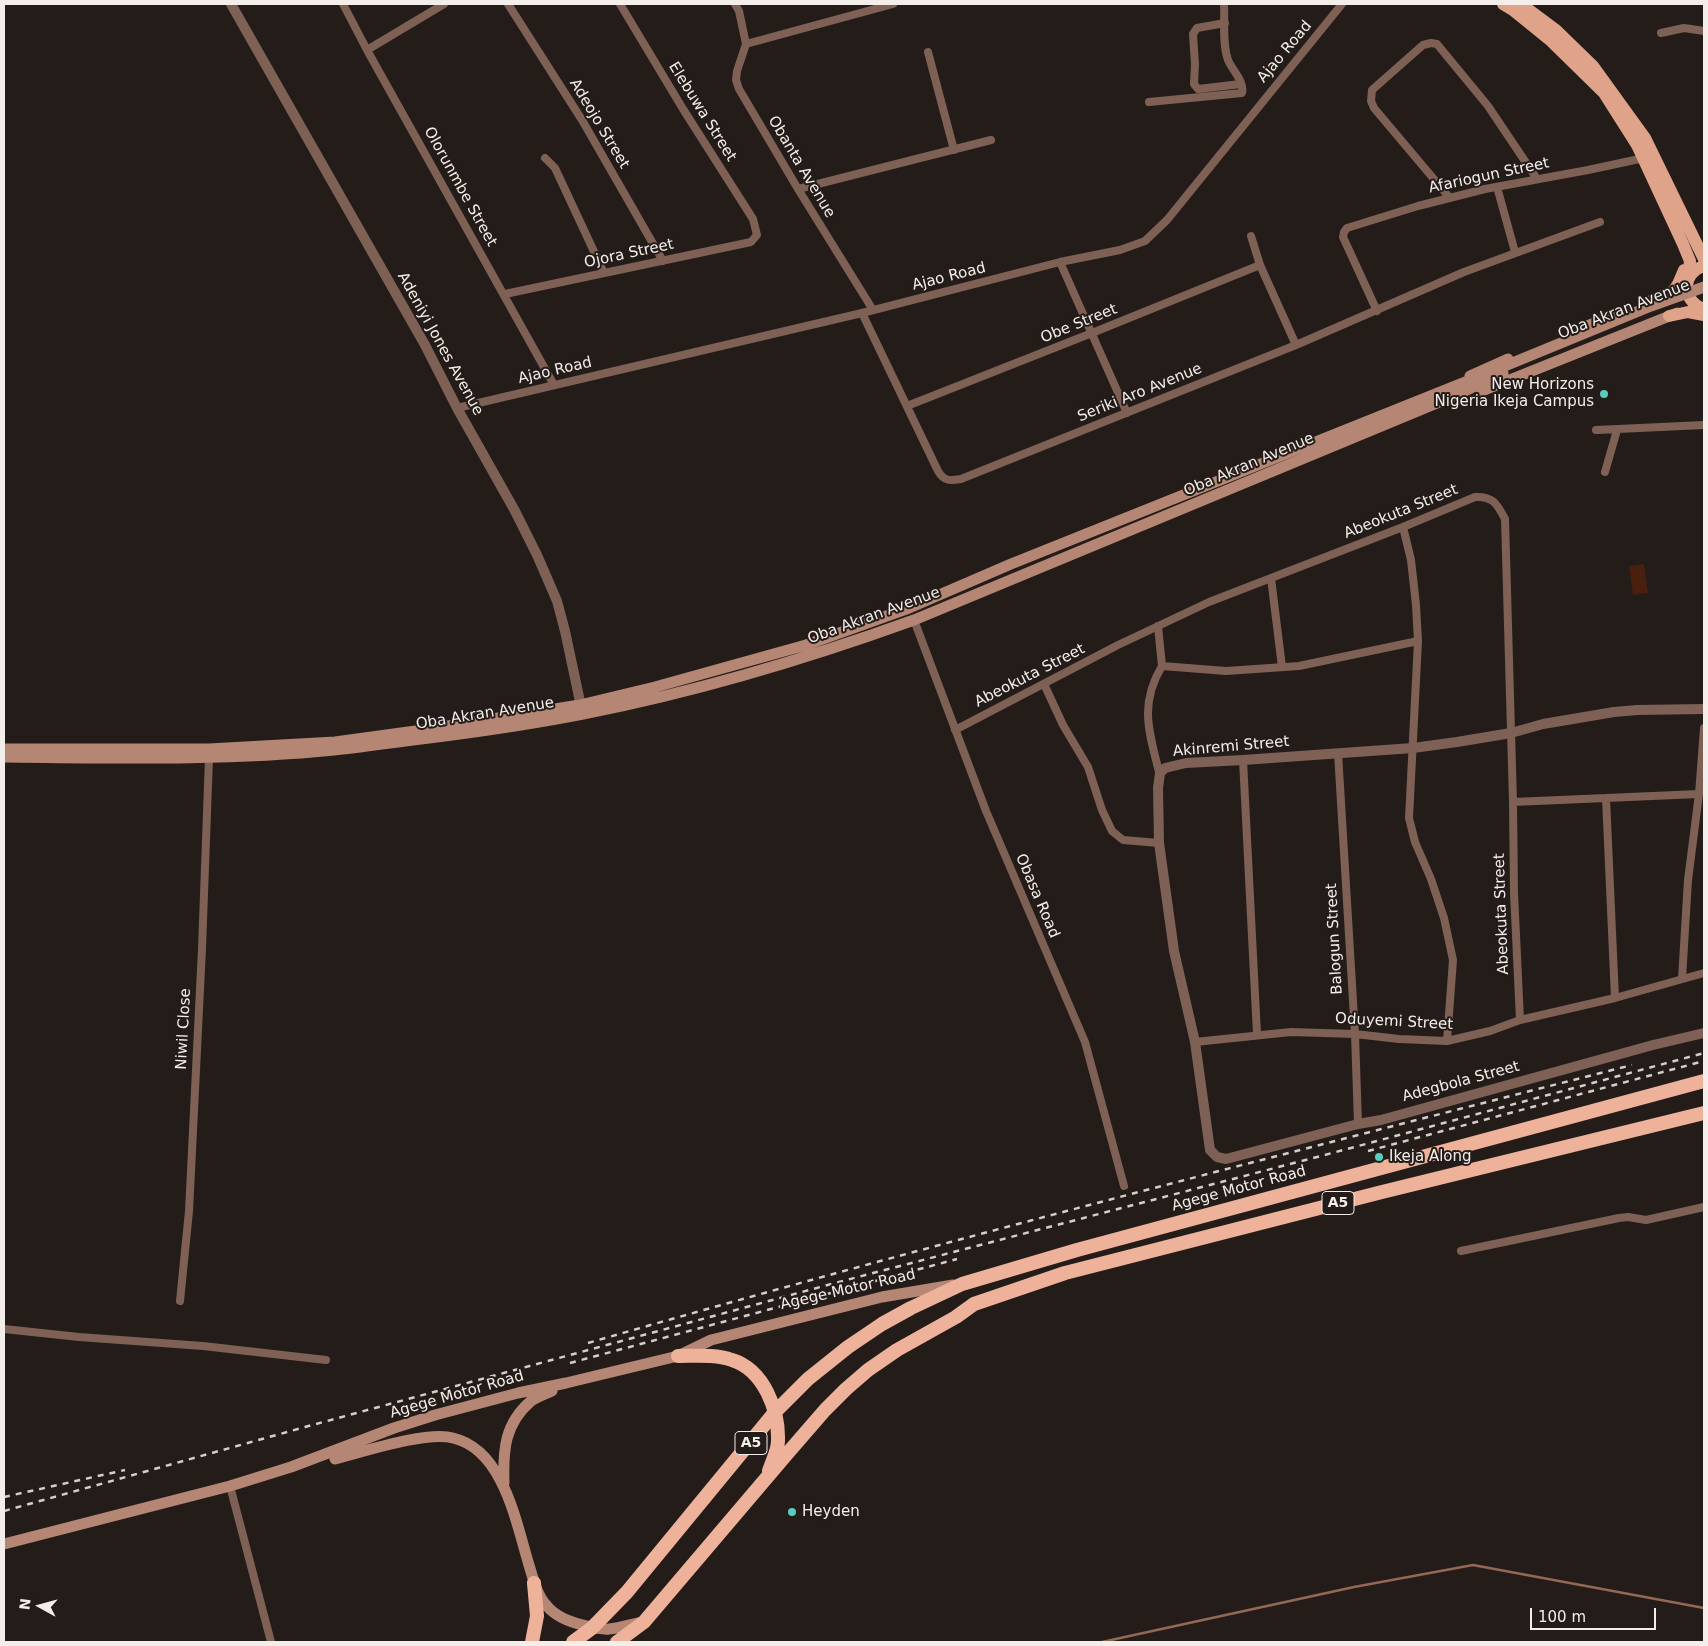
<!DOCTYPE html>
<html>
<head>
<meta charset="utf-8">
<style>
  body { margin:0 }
  #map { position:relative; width:1708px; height:1646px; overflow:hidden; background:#241c19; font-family:"DejaVu Sans",sans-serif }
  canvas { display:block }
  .frame { position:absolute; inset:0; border:5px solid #f4eeeb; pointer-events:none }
  .north { position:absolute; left:15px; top:1581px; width:50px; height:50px; -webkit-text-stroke:4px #241c19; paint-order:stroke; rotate:277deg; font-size:14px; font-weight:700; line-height:20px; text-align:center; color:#f4eeeb }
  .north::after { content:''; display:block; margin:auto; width:18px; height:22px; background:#f4eeeb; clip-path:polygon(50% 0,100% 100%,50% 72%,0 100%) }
  .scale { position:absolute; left:1530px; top:1608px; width:126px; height:22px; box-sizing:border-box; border:2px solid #f4eeeb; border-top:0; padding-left:6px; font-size:15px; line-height:18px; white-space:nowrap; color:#f4eeeb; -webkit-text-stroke:4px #241c19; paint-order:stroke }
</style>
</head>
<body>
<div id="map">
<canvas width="1708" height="1646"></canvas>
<div class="frame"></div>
<div class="north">N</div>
<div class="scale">100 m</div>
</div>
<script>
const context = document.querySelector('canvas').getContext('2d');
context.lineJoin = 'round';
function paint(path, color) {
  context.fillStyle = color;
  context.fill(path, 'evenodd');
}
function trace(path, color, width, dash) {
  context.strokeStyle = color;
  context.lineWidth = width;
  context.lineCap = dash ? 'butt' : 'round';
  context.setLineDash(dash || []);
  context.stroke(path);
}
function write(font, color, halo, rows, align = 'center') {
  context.font = font + ' "DejaVu Sans",sans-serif';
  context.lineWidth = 4;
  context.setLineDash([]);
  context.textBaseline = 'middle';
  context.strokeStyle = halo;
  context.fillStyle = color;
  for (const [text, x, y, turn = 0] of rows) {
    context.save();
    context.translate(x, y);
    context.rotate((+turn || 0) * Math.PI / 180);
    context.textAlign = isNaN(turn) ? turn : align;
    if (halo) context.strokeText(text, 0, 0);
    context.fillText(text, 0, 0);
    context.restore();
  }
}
const green = new Path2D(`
  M1644,564L1648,593L1633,595L1629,566Z`);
const stream = new Path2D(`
  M1102,1642L1354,1587L1473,1565L1704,1608`);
const minor = new Path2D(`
  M343,4L367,50L554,385
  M508,4L582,120L663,261
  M735,4L739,11L746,44L737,71L736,80L739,89L798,189L873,310
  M1225,23L1197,28L1193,34L1195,64L1194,84L1198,89L1241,84
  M1661,33L1684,28L1704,31
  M746,44L893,4
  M367,50L444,4
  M928,52L954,150
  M1149,102L1242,93C1245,82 1232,70 1228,60C1222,43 1225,22 1224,4
  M545,158L555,168L604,273
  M1497,187L1515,252
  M798,189L991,140
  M1449,197L1374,108L1371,101L1372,90L1423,45L1431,43L1437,44L1488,106L1537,179
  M1251,236L1260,265L1296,345
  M1060,262L1127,413
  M505,294L751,242L757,235L753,219L683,109L620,4
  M1377,311L1343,237L1344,232L1347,228L1418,206L1485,189L1588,170L1644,158
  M862,313L938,471C944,481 949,481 961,479L1296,345L1464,272L1600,222
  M907,406L1092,333L1260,265
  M457,408L862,313L1060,262L1120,250L1145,241L1167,220L1342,4
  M1596,430L1704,425
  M1605,472L1617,430
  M1403,527L1411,560L1416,605L1418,641L1409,818L1415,842L1431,879L1444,918L1453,960L1447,1041
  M1271,578L1282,667
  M914,620L986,811L1085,1042L1124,1186
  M1158,626L1162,666L1226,671L1299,666L1418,641
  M1044,684L1063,725L1088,767L1102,810L1112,831L1123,840L1159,843
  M955,730L1118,645L1209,602L1403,527L1475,497C1493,496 1497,504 1505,519L1513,802L1514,893L1520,1020
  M1338,753L1355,1034L1358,1124
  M1243,760L1257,1034
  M1160,776C1150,734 1138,706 1162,666
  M1606,798L1615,998
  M1513,802L1699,794
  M1682,979L1688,880L1699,794L1704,728
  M1195,1042L1291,1032L1355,1034L1399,1039L1447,1041L1490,1031L1520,1020L1615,998L1704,973
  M1461,1251L1619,1218L1628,1217L1646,1220L1704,1207
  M180,1301L189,1211L202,949L209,758
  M4,1329L79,1337L203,1346L326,1360
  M230,1486L271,1642`);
const tertiary = new Path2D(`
  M231,4L425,345L457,408L515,511L537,555L557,601L565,631L582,711
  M1704,709L1637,710L1614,712L1543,724L1511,733L1457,742L1413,748L1243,760L1186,763L1165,768L1160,773L1158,788L1159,843L1174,951L1195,1042L1210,1150L1217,1157L1226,1159L1358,1124L1381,1120L1653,1045L1704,1033`);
const secondary = new Path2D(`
  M1643,304L1681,287
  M1582,328L1626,311
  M1470,376L1508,359
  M1482,391L1677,313
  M4,749H209L335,742L423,730L580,705L655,687L806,645L909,608L1011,564L1480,376
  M4,757C114,758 225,761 334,750C360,748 387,743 413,740C470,733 527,725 583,714C696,692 806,659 914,620L1454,396L1503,373
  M335,1459C363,1452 426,1431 453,1438C504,1450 516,1523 529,1565C533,1578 537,1596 547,1606C556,1617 570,1622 583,1625C591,1627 601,1630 609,1629C620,1628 632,1624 643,1622
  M504,1483C503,1451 504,1424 531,1401C537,1397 545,1394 552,1391
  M4,1544L230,1486L291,1467L394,1428L435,1415L518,1393L566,1383L678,1356L711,1340L882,1297L953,1285`);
const primary = new Path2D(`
  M1503,4L1513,10L1550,40L1604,93L1637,145L1683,244L1690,261L1688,279
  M1521,4L1556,30L1593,66L1645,138L1704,259
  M1704,266C1681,273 1681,301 1704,309
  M1674,290L1678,284L1684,270
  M1669,316L1688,312L1704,315`);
const trunk = new Path2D(`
  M678,1356C696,1356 715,1354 732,1360C764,1370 779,1410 778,1441C778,1451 772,1461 769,1471
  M532,1642L537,1616L534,1583
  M573,1642L592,1628L627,1592L775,1412L808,1379L848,1347L882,1324L911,1308L962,1284L1077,1250L1704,1081
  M617,1642L644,1622L786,1455L825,1410L846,1389L868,1370L897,1350L956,1317L974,1304L1065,1273L1382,1192L1704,1113`);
const rail = new Path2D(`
  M1368,1151L1704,1061
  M588,1343C934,1243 1283,1154 1632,1065
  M570,1363L957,1259
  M4,1497L125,1470
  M4,1511L305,1427L835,1283L1336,1152L1704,1053`);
const secondaryBridge = new Path2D(`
  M1500,368L1651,306L1704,287`);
const markers = [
  [1604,394,5,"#58cebf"],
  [1379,1157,5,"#58cebf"],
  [792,1512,5,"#58cebf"]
];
const shields = [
  [1338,1203,32],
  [751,1443,32]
];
const shieldNames = [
  ["A5",1338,1203],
  ["A5",751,1443]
];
const streetNames = [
  ["Ajao Road",1285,52,-50],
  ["Elebuwa Street",702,112,58],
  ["Adeojo Street",599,124,59],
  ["Obanta Avenue",801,167,59],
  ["Afariogun Street",1489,176,-12],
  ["Olorunmbe Street",460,187,61],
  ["Ojora Street",629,254,-12],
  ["Ajao Road",949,277,-14],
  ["Oba Akran Avenue",1624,310,-21],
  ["Obe Street",1079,324,-22],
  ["Adeniyi Jones Avenue",440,344,61],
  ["Ajao Road",555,371,-13],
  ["Seriki Aro Avenue",1140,393,-22],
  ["Oba Akran Avenue",1249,465,-23],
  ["Abeokuta Street",1401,512,-22],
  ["Oba Akran Avenue",874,616,-20],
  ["Abeokuta Street",1030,676,-27],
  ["Oba Akran Avenue",485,714,-9],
  ["Akinremi Street",1231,747,-5],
  ["Obasa Road",1037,896,67],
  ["Abeokuta Street",1502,914,-92],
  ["Balogun Street",1335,939,-93],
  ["Oduyemi Street",1394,1022,3],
  ["Niwil Close",184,1029,-87],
  ["Adegbola Street",1461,1082,-15],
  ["Agege Motor Road",1239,1189,-15],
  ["Agege Motor Road",848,1290,-13],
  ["Agege Motor Road",457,1395,-16]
];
const poiNames = [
  ["New Horizons",1594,385,"right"],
  ["Nigeria Ikeja Campus",1594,402,"right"],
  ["Ikeja Along",1389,1157],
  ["Heyden",802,1512]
];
paint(green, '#491f0d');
trace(stream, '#936854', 2.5);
trace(minor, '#7e6055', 8);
trace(tertiary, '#7e6055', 10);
trace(secondary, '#b58673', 11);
trace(primary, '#dfa38a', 12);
trace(trunk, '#eeb29a', 14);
trace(rail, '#d4cdca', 2.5, [6, 6]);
trace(secondaryBridge, '#b58673', 11);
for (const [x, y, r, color] of markers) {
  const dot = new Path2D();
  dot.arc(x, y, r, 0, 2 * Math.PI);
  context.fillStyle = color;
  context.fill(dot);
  trace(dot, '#241c19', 2);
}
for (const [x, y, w] of shields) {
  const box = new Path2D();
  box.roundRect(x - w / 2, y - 11.5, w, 23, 4);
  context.fillStyle = '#241c19';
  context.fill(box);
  trace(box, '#f4eeeb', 1);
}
write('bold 14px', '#f4eeeb', null, shieldNames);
write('15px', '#f4eeeb', '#241c19', streetNames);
write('15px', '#f4eeeb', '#241c19', poiNames, 'left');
</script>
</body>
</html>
